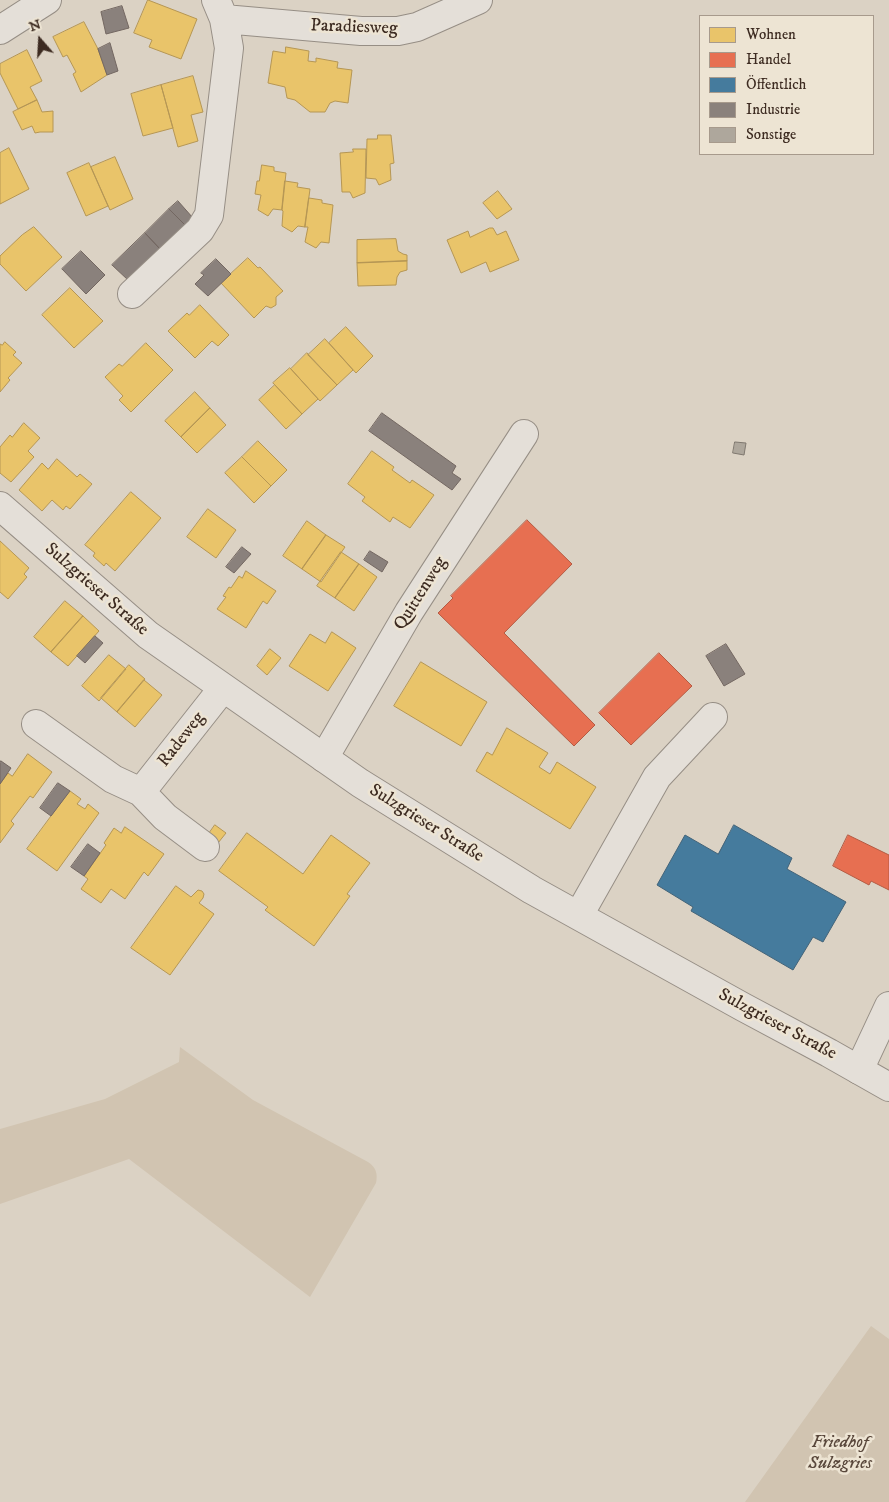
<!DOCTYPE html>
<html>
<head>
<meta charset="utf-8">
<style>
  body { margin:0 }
  #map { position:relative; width:889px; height:1502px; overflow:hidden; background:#dbd2c4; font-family:"IM FELL DW Pica",serif }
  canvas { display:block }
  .legend { position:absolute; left:699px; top:15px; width:175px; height:140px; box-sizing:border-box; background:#ede4d3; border:1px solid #a79a8c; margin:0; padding:6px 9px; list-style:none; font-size:15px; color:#3d2b21 }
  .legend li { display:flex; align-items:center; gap:10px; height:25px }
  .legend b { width:25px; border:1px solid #a79a8c }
  .north { position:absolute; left:15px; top:15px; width:50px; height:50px; -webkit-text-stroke:4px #ede4d3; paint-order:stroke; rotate:341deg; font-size:14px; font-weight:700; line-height:20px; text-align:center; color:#3d2b21 }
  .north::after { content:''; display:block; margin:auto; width:18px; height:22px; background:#3d2b21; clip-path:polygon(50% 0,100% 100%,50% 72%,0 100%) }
</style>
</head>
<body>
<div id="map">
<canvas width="889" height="1502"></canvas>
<ul class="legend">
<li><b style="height:14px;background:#e9c46a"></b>Wohnen</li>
<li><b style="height:14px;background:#e76f51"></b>Handel</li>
<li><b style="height:14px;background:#457b9d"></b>Öffentlich</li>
<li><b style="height:14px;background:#8a817c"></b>Industrie</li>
<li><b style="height:14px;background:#aea79c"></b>Sonstige</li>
</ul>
<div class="north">N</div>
</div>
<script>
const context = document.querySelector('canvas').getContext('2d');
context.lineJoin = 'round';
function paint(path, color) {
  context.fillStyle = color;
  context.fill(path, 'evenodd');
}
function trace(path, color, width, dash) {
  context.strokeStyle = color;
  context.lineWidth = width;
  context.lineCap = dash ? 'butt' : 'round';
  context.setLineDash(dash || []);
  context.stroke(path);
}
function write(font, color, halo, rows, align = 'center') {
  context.font = font + ' "IM FELL DW Pica",serif';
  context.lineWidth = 5;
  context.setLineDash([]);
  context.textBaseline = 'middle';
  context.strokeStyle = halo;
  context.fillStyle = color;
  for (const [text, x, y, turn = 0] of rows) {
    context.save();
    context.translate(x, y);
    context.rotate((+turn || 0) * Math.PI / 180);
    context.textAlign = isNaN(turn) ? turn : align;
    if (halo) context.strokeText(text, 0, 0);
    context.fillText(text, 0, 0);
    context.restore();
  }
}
const green = new Path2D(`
  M180,1047L253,1100L368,1162C376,1167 378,1174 376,1183L310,1297L129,1159L0,1204V1129L105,1099L179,1062Z
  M871,1326L889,1339V1502H745Z`);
const homes = new Path2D(`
  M148,0L197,19L181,59L149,47L152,40L134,33Z
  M84,22L98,49L107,75L81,92L73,74L76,72L67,55L63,57L53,37Z
  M286,47L309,51L308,61L316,62V58L338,62L337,68L352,70L348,103L335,101L330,103L325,112H310L295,100L287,98L285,87L268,83L273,51L285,53Z
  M27,50L42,81L30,87L37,100L18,109L0,73V64Z
  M193,76L203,112L191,115L198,141L178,147L161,85Z
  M161,85L173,128L143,136L131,94Z
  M37,100L42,112L53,111V132H40L35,133L32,126L22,130L13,112Z
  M378,135H391L394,163L390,164L391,180L379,185L376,179L366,178L367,139H377Z
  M9,148L29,189L0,204V153Z
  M353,149H366L365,193L353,198L350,192H342L340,153L353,152Z
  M115,157L133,199L110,210L91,167Z
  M89,163L108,206L86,216L67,173Z
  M262,165L274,167V171L286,173L282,210L273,209L268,216L258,210L261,195L255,194L257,181H259Z
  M285,181L298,183L297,187L310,189L305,227L298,226L292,232L282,226L283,211L282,210Z
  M498,191L512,209L497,219L483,203Z
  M309,198L322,200V203L333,205L329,243L321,242L316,248L305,242L308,227H305Z
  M34,227L62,257L26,291L0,264V256L22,235Z
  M490,228H493L497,235L506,231L519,260L490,272L486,262L461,273L447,240L468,231L470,237Z
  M396,239L398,251L403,254L407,255V261L357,263V240Z
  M248,258L258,268L260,267L283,291L276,297V305L271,308L266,306L254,318L221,283Z
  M407,261V270L400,272L397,277L396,285L358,286L357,263Z
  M70,288L103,321L74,348L42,315Z
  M200,305L229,335L218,346L212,341L195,358L168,331L187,313L189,315Z
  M346,327L373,356L356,373L329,343Z
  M325,339L353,370L337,385L308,355Z
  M5,342L16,352L13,355L22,363L8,378L10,380L0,392V344L2,345Z
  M146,343L173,370L131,412L119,400L123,396L105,377L119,364L122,366Z
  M307,353L337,385L320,401L291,369Z
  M290,368L318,399L302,414L273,383Z
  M275,385L302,414L286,429L259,400Z
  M195,392L210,408L181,437L165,421Z
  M210,408L226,425L197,453L181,437Z
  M24,423L40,438L28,451L34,457L11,482L0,473V447L10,435L12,437Z
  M258,441L287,470L271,486L242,457Z
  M372,451L394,467L392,470L410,483L412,480L434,495L410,528L393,517L390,522L362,501L365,497L348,484Z
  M242,457L271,486L254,503L225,473Z
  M57,459L77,477L80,474L92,484L70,509L66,506L63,510L52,500L42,511L19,490L42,463L48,469Z
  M131,492L161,518L115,571L106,563L104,566L93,556L95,553L85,545Z
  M208,509L236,530L216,558L187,537Z
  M307,521L326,535L302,569L283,556Z
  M326,535L345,547L321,582L302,569Z
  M0,541L29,568L24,574L27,577L8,599L0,592Z
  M341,552L359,564L335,598L317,586Z
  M359,564L377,577L354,611L335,598Z
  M246,571L276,591L267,604L263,601L246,628L217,609L226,597L223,596L229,587L231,588L239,576L242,578Z
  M65,601L83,616L51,652L34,637Z
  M83,616L99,631L68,666L51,652Z
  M332,632L356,648L328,691L289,666L310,634L325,643Z
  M270,649L281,658L267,675L257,666Z
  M109,655L126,669L99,701L82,686Z
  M421,662L487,702L461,746L394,706Z
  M129,665L145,679L117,712L101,698Z
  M144,680L162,695L135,727L117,712Z
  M507,728L548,753L539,767L550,774L557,762L596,787L570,829L476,771L487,752L492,755Z
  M28,754L52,772L33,798L30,796L11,821L14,824L0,843V784L8,773L12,776Z
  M70,791L81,799L77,804L85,809L88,804L99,813L57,871L27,849Z
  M215,825L226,833L218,843L208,835Z
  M125,827L164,854L148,876L144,872L125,899L111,889L101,903L81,889L88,879L84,876L106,845L104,843L114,828L121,833Z
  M247,833L303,874L331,835L370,863L347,894L350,896L314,946L265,910L268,907L219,871Z
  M176,886L191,897L198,890L202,891L204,894L203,898L199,903L214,914L170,975L131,948Z`);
const shops = new Path2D(`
  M527,520L572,564L504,633L595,725L574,746L438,613L453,598L451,596Z
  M659,653L692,686L631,745L599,713Z
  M848,835L889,855V890L871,881L869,885L833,866Z`);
const public = new Path2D(`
  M734,825L792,858L787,869L846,902L823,942L813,937L793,970L691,911L693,907L657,885L685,835L718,854Z`);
const industry = new Path2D(`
  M122,6L129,28L106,34L101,12Z
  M110,43L118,71L107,75L98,49Z
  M178,201L193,218L185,225L169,209Z
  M169,209L185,225L160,249L145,233Z
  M145,233L160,249L128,280L112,265Z
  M81,251L105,275L86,294L62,269Z
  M216,259L231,274L208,296L195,284L204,275L201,273Z
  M382,413L456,466L452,473L461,479L452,490L369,431Z
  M242,547L251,554L234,573L226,567Z
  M370,551L388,562L382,572L364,560Z
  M95,636L103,643L85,663L77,656Z
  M726,644L745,674L724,686L706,656Z
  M1,761L11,768L0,784V763Z
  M58,783L70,791L51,816L40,808Z
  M88,844L100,853L84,876L71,867Z`);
const building = new Path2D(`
  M735,442L746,443L744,455L733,453Z`);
const minor = new Path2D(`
  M224,19L361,31H398L417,27L478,0
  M0,30L47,0
  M132,294L200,230L209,215L229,48L224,19L216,0
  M36,724L113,779L141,792L165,817L205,847
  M324,758L409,612L524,434
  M141,792L223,688
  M579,915L657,777L713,717
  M859,1070L889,1006`);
const tertiary = new Path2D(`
  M0,506L148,635L360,783L532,890L743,1007L829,1053L889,1087`);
const streetNames = [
  ["Paradiesweg",354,28,2],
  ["Sulzgrieser Straße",96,590,41],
  ["Quittenweg",421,594,-58],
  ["Radeweg",182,740,-52],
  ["Sulzgrieser Straße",426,824,32],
  ["Sulzgrieser Straße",777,1025,28]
];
const parkNames = [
  ["Friedhof",840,1443],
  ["Sulzgries",840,1464]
];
paint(green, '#d1c4b1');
paint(homes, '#e9c46a');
trace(homes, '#b59654', 1);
paint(shops, '#e76f51');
trace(shops, '#b45b43', 1);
paint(public, '#457b9d');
trace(public, '#436378', 1);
paint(industry, '#8a817c');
trace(industry, '#736761', 1);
paint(building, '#aea79c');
trace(building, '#7f786f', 1);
trace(minor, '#968e85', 30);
trace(tertiary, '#968e85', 30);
trace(minor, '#e4dfd8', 28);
trace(tertiary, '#e4dfd8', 28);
write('18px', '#3d2b21', '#ede4d3', streetNames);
write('italic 18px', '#59473b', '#ede4d3', parkNames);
</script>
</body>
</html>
